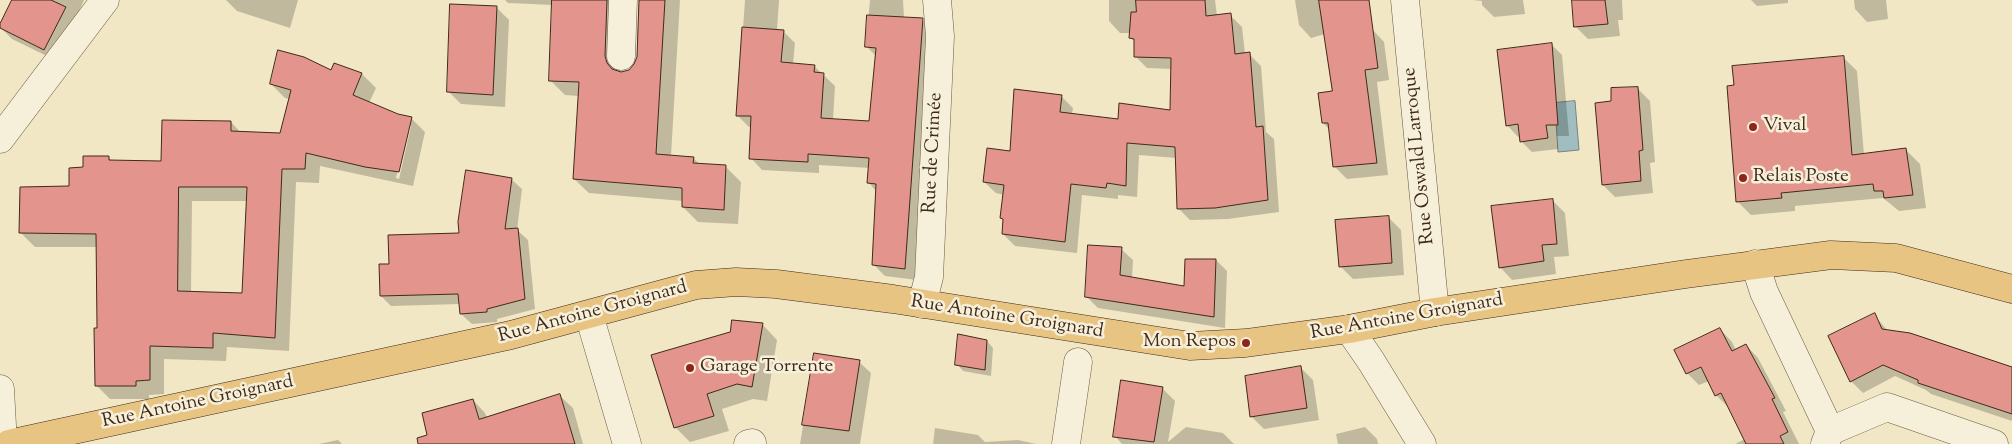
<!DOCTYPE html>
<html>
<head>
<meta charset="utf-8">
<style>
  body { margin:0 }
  canvas { display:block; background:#f1e7c4 }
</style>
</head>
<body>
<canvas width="2012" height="444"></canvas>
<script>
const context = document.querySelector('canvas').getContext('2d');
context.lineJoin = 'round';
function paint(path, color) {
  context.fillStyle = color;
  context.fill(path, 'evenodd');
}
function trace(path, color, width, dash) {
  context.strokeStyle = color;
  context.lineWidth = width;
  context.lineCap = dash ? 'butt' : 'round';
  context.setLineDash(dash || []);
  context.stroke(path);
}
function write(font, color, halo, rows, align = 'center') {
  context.font = font + ' "Sorts Mill Goudy",serif';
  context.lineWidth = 5;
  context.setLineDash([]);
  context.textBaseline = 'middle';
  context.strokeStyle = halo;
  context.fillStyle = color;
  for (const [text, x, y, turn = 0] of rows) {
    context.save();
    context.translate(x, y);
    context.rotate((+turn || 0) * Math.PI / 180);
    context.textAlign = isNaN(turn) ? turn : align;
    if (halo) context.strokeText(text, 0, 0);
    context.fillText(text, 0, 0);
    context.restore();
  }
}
const water = new Path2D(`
  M1575,101L1579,150L1558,152L1555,103Z`);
const shadow = new Path2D(`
  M13,0H84L57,61L12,39L0,27Z
  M226,0H298L290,28L237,11Z
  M505,0H634L622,15L620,73L629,71L636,65L638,57L640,0H680L671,156L693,158L701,165L726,167L741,182L738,224L698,222L683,207V201L589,193L574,179L579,96L565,95L550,80L553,5L508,3Z
  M745,0H779L777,30L783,31L795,43L793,64L814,66L835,86L833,120L870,122L877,57L866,46L870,0H903L904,18L922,20L934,31L917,280L885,276L873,264L876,191L869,183L870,168L819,165V173L762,170L751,158L752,127H749L737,115Z
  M1109,0H1215L1217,16L1230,15L1242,27L1245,54H1249L1261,66L1266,132L1274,139L1279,212L1228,219L1190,220L1178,208L1177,158L1139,155L1137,197L1118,195V199L1082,195L1077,253L1015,246L1003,234L1004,220L1002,218L1004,195L996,193L984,182L1061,96L1073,108L1072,114L1119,120L1171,111L1172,69L1147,68L1135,56V42L1131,38V33H1120L1109,21Z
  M1295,0H1350L1372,29L1384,42L1389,80L1377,82L1388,175L1347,179L1334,166L1330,130L1323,123L1333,92L1325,34L1311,38L1299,25Z
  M1473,0H1523L1525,14L1494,17L1482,5V1Z
  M1573,0H1622L1623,20H1618L1620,36L1588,39L1575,26Z
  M1751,0H1788V3L1757,6Z
  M1854,0H1886L1888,19L1867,22L1855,9Z
  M496,7L509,20L505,107L461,104L449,92Z
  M1551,44L1562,55L1569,136H1557L1558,149L1532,152L1521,141L1520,136L1518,137L1507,125Z
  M1843,57L1857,71L1864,155L1906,150L1920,164L1926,208L1899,211L1883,198L1795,206V211L1751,215L1737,201Z
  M335,64L362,74L376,88L369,103L398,115L411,118L425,132L413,186L320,166L319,183L296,182L289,351L227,347L226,361L164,359V394L149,395V399H110L96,385L98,330L97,247H35L21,233L70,187L85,169L108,157L112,161L162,162L231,122L241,133L281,134L290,99L285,98L271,84L331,72ZM408,126H411L399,179L396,178ZM192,201H247L243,294L191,293Z
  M1638,89L1650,101L1655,162L1650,163L1653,193L1615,197L1603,185L1612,102Z
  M511,179L522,189L517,230L528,240L535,309L497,319V322L472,324L461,314L460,304L391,306L381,296L390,265L461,234Z
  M1552,200L1565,213L1569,256L1554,257L1556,274L1512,280L1500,267Z
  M1388,217L1401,230L1404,275L1353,279L1340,266Z
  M1121,249L1133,260L1132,278L1185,288L1216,260L1227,271L1225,328L1098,308L1087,297Z
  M1874,315L1888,331L2012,369V421L1931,394L1926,390L1895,376L1863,393L1851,381L1829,337Z
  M762,324L777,340L767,401L753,399L722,409L729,431L690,442L675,427Z
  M1720,329L1732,342L1736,350L1746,345L1758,358L1786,411L1783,412L1799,444H1735L1745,439L1729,408L1716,395L1709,381L1699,385L1687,373Z
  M987,341L993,348L991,376L963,371L957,364Z
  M815,355L859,362L871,373L860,444H800Z
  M1301,368L1313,380L1319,420L1264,429L1251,416Z
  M1162,388L1175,401L1168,442L1186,427L1223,433L1234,444H1122L1115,436Z
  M560,396L573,408L583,444H434L473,400L485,413L487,418Z
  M1365,427L1377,439L1378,444H1338L1336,434Z
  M935,428L978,435L985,442L1018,440L1036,444H933Z
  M338,440L342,444H319Z`);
const building = new Path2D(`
  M12,0H51L66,7L44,50L0,28V24Z
  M552,0H607L605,56L607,63L612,69L621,72L629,70L634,64L637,57L639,0H665L656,154L694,157L693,163L726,165L724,210L682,207V188L573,179L579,82L549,81Z
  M1136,0H1205L1206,16L1231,13L1235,54L1250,52L1256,127L1263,126L1268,200L1215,208L1177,209L1175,147L1127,143L1126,186L1107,183L1106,188L1071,184L1065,242L1002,234L1003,219L1000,218L1004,185L983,182L987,148L1010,151L1014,89L1062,95L1060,112L1118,119L1119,103L1170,110L1171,58L1134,57V39L1129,38L1131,12H1136Z
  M1319,0H1369L1378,68L1365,70L1377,163L1333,167L1328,123H1322L1318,93L1332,91Z
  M1572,0H1605L1608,24L1574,27Z
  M450,4L497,6L493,95L447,92Z
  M867,15L923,18L905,269L872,265L876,184L867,183L869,158L808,154V162L749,159L751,116H736L742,27L784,30L781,62L815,65L814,72L824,73L821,118L869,121L876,48L865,47Z
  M1552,43L1558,125H1546L1548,138L1520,142L1518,124L1506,126L1497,50Z
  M278,50L304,57L331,70L334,63L362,73L353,95L398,114L412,117L399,172L365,167L306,153L305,169H282L275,338L213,333V348L150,346V380L136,381V386H95L94,328H97L96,234L19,233L20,187L69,186V168L83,167V156H109V160L161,161L162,120L231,121V131L280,133L291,90L270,84ZM179,187H247L242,293L178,291Z
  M1844,56L1852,155L1906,148L1913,195L1884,198L1883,191H1874L1873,184L1781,193L1782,198L1736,202L1727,86L1734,85L1732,66Z
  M1638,87L1643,150L1639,151L1641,181L1602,185L1595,103L1611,101V88Z
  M466,170L512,178L505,229L518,228L525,299L487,309V312L460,314L458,294L380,296L379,264H389L388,235L459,233L458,222Z
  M1553,199L1557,244L1542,245L1544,261L1499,268L1491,206Z
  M1389,216L1392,263L1339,267L1335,220Z
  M1088,245L1122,247L1120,275L1184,286L1185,259H1216L1214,317L1085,297Z
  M1875,313L1882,329L1910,333L2012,367V414L1918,383V380L1883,365L1850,382L1828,336Z
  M732,320L763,323L752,387L737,384L707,394L714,416L674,428L651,355L730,332Z
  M1720,328L1732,351L1746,344L1775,398L1772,399L1788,432L1780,436L1784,444H1746L1721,393L1715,396L1701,367L1686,374L1674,350Z
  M958,334L987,340L985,370L955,365Z
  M814,353L860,360L849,431L802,425Z
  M1301,366L1307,408L1250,417L1245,376Z
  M1121,380L1163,387L1154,442L1113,437Z
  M560,394L575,444H418L417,438L427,435L422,413L473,399L479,419Z`);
const minor = new Path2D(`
  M1405,0L1435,312
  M621,56L623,0
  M0,139L105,0
  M1755,264L1764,292L1830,431L1825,444
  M922,304L929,277L940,36L937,0
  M589,315L627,444
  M1349,329L1371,361L1422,444
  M0,389L3,444
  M1830,431L1887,407L1994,444
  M748,444L752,443
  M1066,444L1078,362`);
const major = new Path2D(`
  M9,444L511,335L696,285L736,282L776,284L893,299L1190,346L1246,343L1349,329L1435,312L1686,274L1831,255L1896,258L2012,289`);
const markers = [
  [1753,127,5,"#8f2418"],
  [1743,178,5,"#8f2418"],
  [1246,343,5,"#8f2418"],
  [690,368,5,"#8f2418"]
];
const poiNames = [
  ["Vival",1763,127],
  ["Relais Poste",1753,178],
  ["Mon Repos",1236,343,"right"],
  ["Garage Torrente",700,368]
];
const streetNames = [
  ["Rue de Crimée",934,153,-87],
  ["Rue Oswald Larroque",1420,156,-96],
  ["Rue Antoine Groignard",593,313,-15],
  ["Rue Antoine Groignard",1007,318,9],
  ["Rue Antoine Groignard",1407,318,-10],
  ["Rue Antoine Groignard",198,403,-12]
];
paint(water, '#a0bdbf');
trace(water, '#7a827d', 1);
paint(shadow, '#0003');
paint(building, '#e3948d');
trace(building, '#402a1b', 1);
trace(minor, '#6c5945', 29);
trace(major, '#402a1b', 29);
trace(minor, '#f6efd9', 28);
trace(major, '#e8c482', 28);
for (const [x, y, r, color] of markers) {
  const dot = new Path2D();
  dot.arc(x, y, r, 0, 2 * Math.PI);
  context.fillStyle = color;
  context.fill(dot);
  trace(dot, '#f6efd9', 2);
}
write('19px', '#402a1b', '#f6efd9', poiNames, 'left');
write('19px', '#402a1b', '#f6efd9', streetNames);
</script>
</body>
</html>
